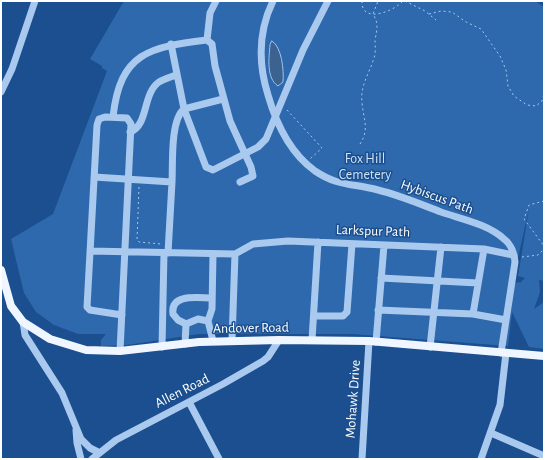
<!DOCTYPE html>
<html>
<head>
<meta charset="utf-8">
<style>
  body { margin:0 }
  #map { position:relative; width:545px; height:460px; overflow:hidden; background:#1b4f8f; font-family:"Alegreya Sans",sans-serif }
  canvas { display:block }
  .frame { position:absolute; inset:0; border:2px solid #fff; pointer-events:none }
</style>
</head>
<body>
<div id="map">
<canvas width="545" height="460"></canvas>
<div class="frame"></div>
</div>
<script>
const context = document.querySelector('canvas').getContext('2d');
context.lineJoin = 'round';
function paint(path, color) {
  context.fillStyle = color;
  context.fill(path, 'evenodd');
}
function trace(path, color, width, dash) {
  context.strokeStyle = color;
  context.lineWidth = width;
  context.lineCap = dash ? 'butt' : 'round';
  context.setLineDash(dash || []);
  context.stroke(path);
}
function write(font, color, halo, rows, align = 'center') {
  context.font = font + ' "Alegreya Sans",sans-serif';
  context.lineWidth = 3;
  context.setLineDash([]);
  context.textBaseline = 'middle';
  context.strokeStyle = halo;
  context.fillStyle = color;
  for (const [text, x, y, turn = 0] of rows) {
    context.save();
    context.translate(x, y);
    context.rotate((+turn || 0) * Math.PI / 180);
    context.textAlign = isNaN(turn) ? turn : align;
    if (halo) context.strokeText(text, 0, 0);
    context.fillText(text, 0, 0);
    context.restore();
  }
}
const green = new Path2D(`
  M124,1H535L544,7V281L539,280L540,292L534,309L544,302V349L529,347L512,312L508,346L352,334H199L127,345L101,346V340L106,334H78L54,325L36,312L24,293L11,239L53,214L107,71L102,68V66L90,59ZM529,209L518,276L525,278L521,282L514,283L517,262Z`);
const water = new Path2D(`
  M272,41C282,47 284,71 283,82L278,86C266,78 269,58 270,45Z`);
const path = new Path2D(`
  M362,1C361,24 393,12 403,1
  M405,1L425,11L436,20
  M429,14L441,11L452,12L466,22L481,29L500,56L506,70L508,86L514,96L527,105L536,106L542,101L544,94
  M287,110L322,148L310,159
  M360,144C370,129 363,118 362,102C360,86 369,74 374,58C376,53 375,46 375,40C377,29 379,24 373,14L378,1
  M139,187L137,240L139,242L161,244
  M544,201L529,205L524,219L544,246
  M522,257L538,255L544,249`);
const minor = new Path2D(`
  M273,1C258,32 258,63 268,95C276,123 290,153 315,171C339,187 352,183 378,190C399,195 420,204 441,212C461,219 488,224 504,239C511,244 515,255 515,262L501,353
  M207,40L212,44L215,66L230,121L251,167L253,176L240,182
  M207,40L210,13L216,1
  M171,44L184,109L206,167L213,170L258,147L266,139L303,50L328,1
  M1,92L12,69L35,1
  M184,109L223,99
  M113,117C120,52 150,47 207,40
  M130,132C149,125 142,94 159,82C164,79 171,77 176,75
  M94,177L172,182L168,253
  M172,182C173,165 170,120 184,109
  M90,251L235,254
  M235,254L253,244L288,241L484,249L513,255
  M381,278L478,283
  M211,298C199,298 170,293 173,314L178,320L186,324L198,319L208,321L212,309L213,254
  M378,310L473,314L506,320
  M473,314L484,249
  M314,316H343L347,312L352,244
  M208,321L213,341
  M23,322L25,335L62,393L81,439L90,448L98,452
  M232,340L235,254
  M312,340L318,242
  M376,342L384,245
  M185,344L186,324
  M162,347L164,253
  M430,347L441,247
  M120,351L131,124L127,118L105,117L99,119L97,125L87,307L90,310L122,315
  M189,402L219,459
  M76,430L77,443L81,459
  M491,433L544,456
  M92,459L116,440L223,384L263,361L268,357L279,340
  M362,459L369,341
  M481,459L500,405L506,353`);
const major = new Path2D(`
  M1,270L11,306L23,322L50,339L86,350L120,351L199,342L279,340L369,341L544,356`);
const parkNames = [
  ["Fox Hill",365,159],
  ["Cemetery",365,175]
];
const streetNames = [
  ["Hybiscus Path",437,197,20],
  ["Larkspur Path",373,231,2],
  ["Andover Road",251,328,-1],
  ["Allen Road",182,391,-27],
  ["Mohawk Drive",353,399,-86]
];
paint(green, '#2e69ad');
paint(water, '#3c6290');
trace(water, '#9cc4f0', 1);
trace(path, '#a9c9ee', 1, [2, 3]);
trace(minor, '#a9c9ee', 7);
trace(major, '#f0f6ff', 8);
write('14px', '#cfe3fa', '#1b4f8f', parkNames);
write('14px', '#fff', '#1b4f8f', streetNames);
</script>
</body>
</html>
